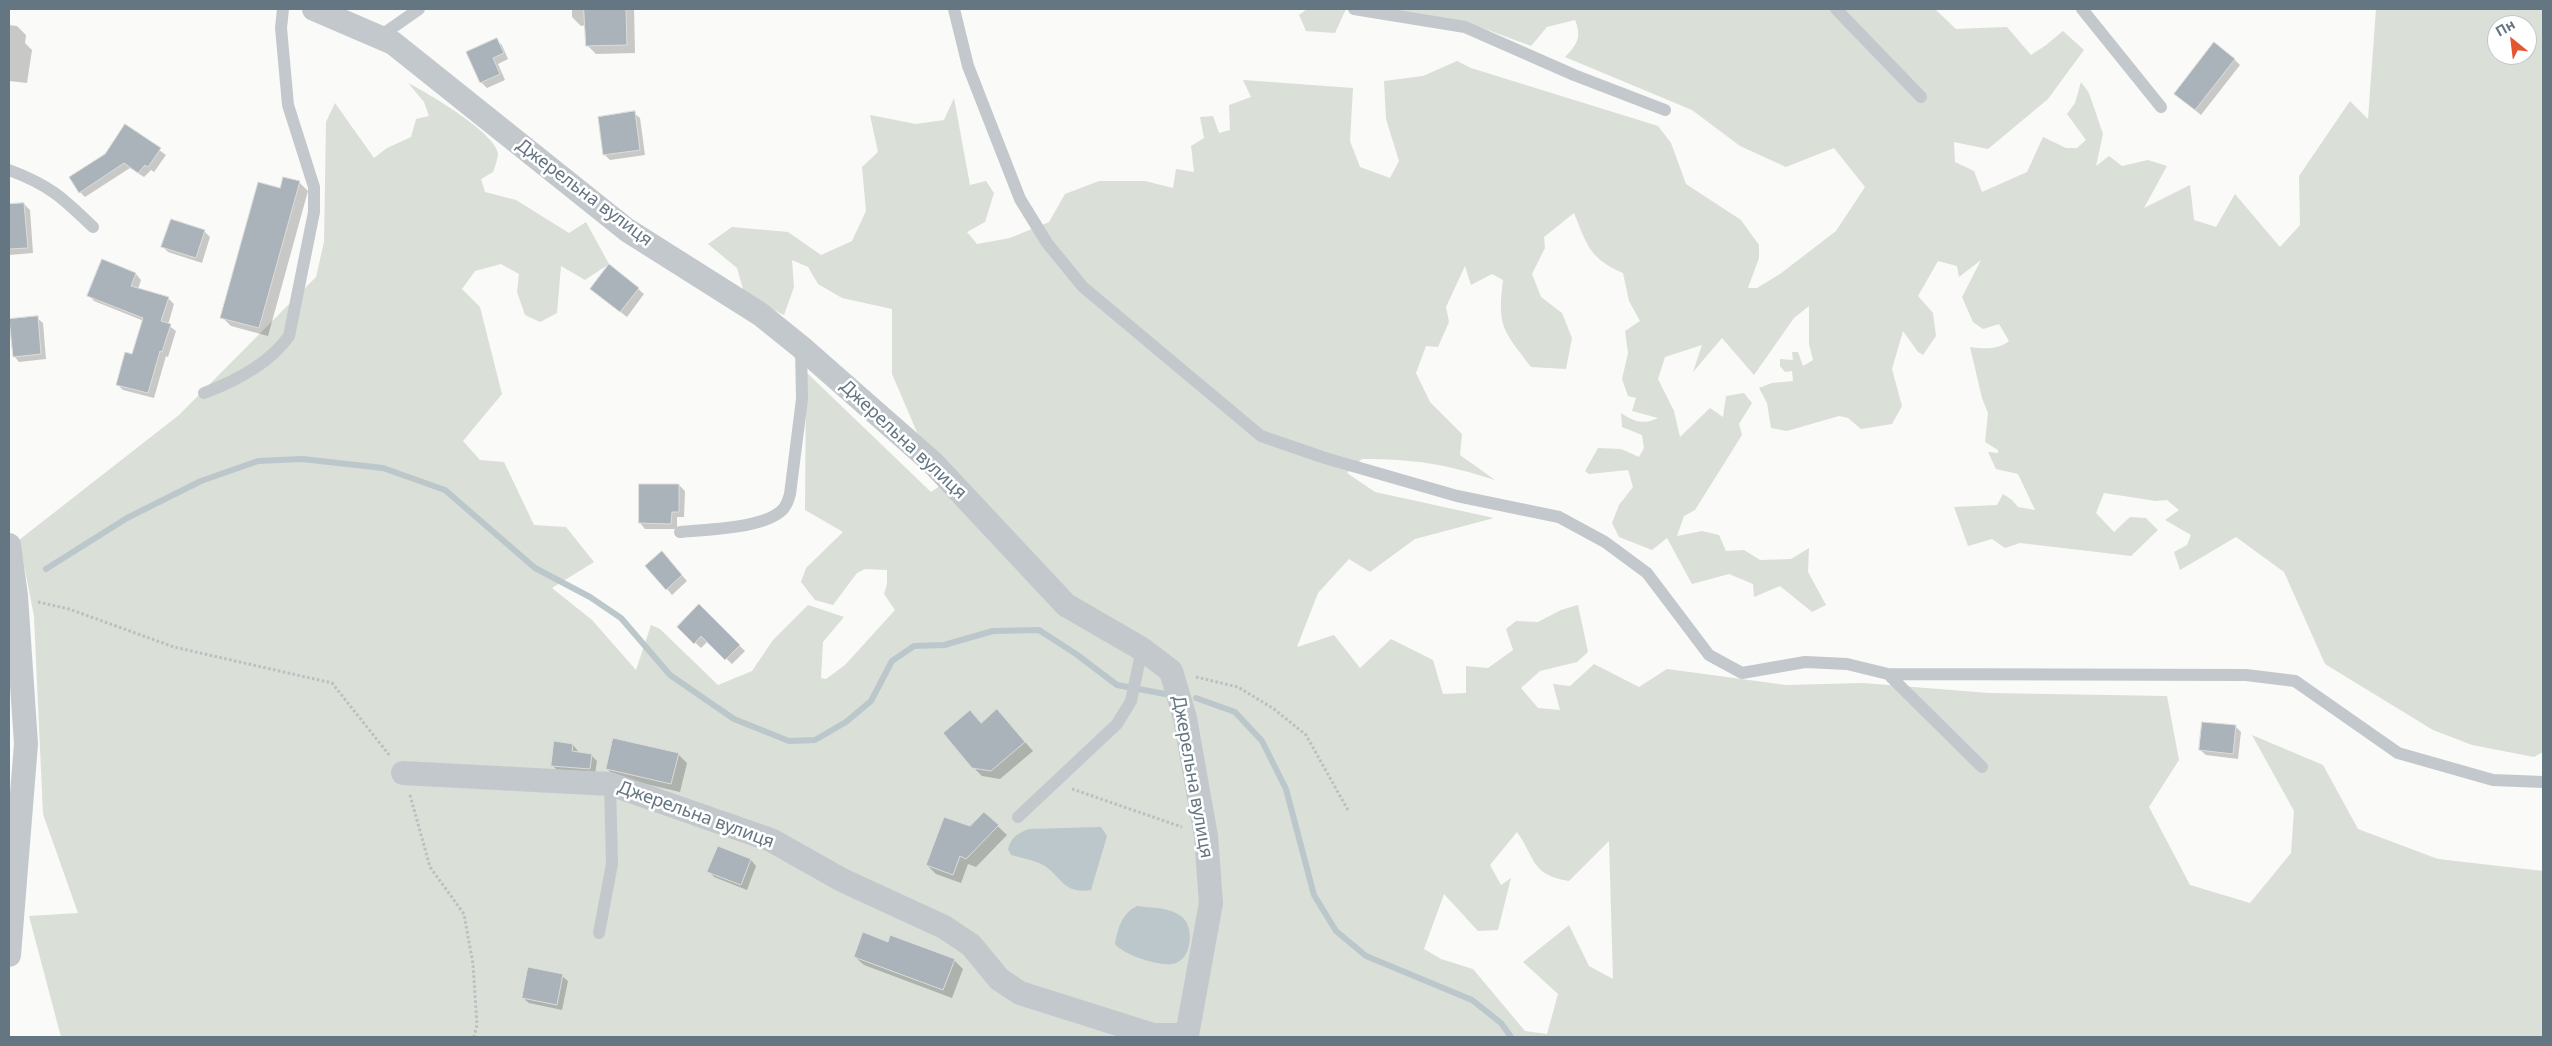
<!DOCTYPE html>
<html>
<head>
<meta charset="utf-8">
<style>
  body { margin:0 }
  #map { position:relative; width:2552px; height:1046px; overflow:hidden; background:#fafaf8; font-family:"Noto Sans",sans-serif }
  canvas { display:block }
  .frame { position:absolute; inset:0; border:10px solid #657683; pointer-events:none }
  .north { position:absolute; left:2487px; top:15px; width:50px; height:50px; box-sizing:border-box; background:#fff; border:1px solid #c1c8cd; border-radius:50%; rotate:331deg; font-size:14px; font-weight:700; line-height:20px; text-align:center; color:#657683 }
  .north::after { content:''; display:block; margin:auto; width:18px; height:22px; background:#e4572e; clip-path:polygon(50% 0,100% 100%,50% 72%,0 100%) }
</style>
</head>
<body>
<div id="map">
<canvas width="2552" height="1046"></canvas>
<div class="frame"></div>
<div class="north">Пн</div>
</div>
<script>
const context = document.querySelector('canvas').getContext('2d');
context.lineJoin = 'round';
function paint(path, color) {
  context.fillStyle = color;
  context.fill(path, 'evenodd');
}
function trace(path, color, width, dash) {
  context.strokeStyle = color;
  context.lineWidth = width;
  context.lineCap = dash ? 'butt' : 'round';
  context.setLineDash(dash || []);
  context.stroke(path);
}
function write(font, color, halo, rows, align = 'center') {
  context.font = font + ' "Noto Sans",sans-serif';
  context.lineWidth = 5;
  context.setLineDash([]);
  context.textBaseline = 'middle';
  context.strokeStyle = halo;
  context.fillStyle = color;
  for (const [text, x, y, turn = 0] of rows) {
    context.save();
    context.translate(x, y);
    context.rotate((+turn || 0) * Math.PI / 180);
    context.textAlign = isNaN(turn) ? turn : align;
    if (halo) context.strokeText(text, 0, 0);
    context.fillText(text, 0, 0);
    context.restore();
  }
}
const green = new Path2D(`
  M1307,9H1346L1335,33L1306,31L1299,15Z
  M1388,9H1935L1956,29L2007,27L2031,55L2046,45L2063,31L2084,50L2048,99L1988,149L1954,142L1955,162L1974,171L1982,192L2027,172L2043,137L2066,148H2077L2086,140L2067,114L2075,103L2081,82L2089,93L2103,134L2096,166L2109,156L2122,166L2148,160L2167,166L2144,208L2190,185L2194,220L2216,227L2235,194L2280,247L2300,225L2299,176L2350,101L2368,119L2376,9H2543V752L2534,757L2472,745L2433,730L2325,664L2284,572L2236,537L2180,570L2174,552L2187,545L2191,535L2165,520L2179,510L2167,500L2156,501L2104,493L2096,513L2114,532L2130,517L2146,518L2158,530L2131,556L2020,543L2005,548L1992,539L1968,546L1954,507L1997,505L2003,494L2012,500L2018,507L2035,510L2018,474L1996,469L1988,452L1998,453V450L1985,442L1988,413L1982,398L1970,347C1983,349 1998,350 2009,341L1999,324L1983,329L1973,322L1962,297L1981,260L1959,277L1957,266L1938,261L1918,296L1933,313L1936,336L1923,355L1918,352L1903,331L1892,369L1902,406L1892,424L1861,429L1848,418L1839,416L1787,431L1771,428L1767,403L1759,388L1772,383L1793,381L1792,371L1785,372L1780,366V359L1793,360L1792,352H1798L1803,366L1813,360L1809,344V306L1794,318L1754,375L1722,338L1693,372L1702,345L1665,357L1658,379L1674,411L1680,437L1710,408L1723,417L1726,396L1744,393L1752,403L1739,424L1742,435L1695,510L1684,516L1677,536L1702,531L1719,535L1726,551L1744,550L1760,560L1791,559L1809,548L1808,572L1826,605L1812,612L1780,586L1754,597L1753,584L1729,574L1692,584L1667,538L1652,550L1619,537L1612,523L1619,505L1633,487L1628,470L1589,474L1585,471L1598,448L1621,449L1639,457L1644,448L1642,435L1622,427L1621,413C1634,422 1644,425 1658,418L1632,411L1636,398L1628,396L1622,379L1628,353L1625,331L1640,321L1629,301L1623,273C1589,258 1587,245 1574,213L1544,237L1545,248L1532,274L1541,297L1562,313L1572,338L1566,369L1531,367C1503,330 1497,327 1503,280L1492,274L1471,285L1465,266L1446,307L1449,322L1438,347L1426,346L1416,373L1430,402L1462,434L1460,455L1495,480C1445,464 1415,459 1362,459L1347,473L1375,492L1494,518L1415,539L1370,572L1349,559L1318,593L1297,647L1334,635L1360,668L1391,639L1433,660L1443,694L1466,693V666L1488,668L1513,650L1506,629L1516,621L1538,622L1561,610L1578,605L1588,652L1577,662L1540,671L1521,688L1538,708L1560,710L1553,684L1570,686L1594,664L1639,687L1667,669L1786,685L1863,683L1989,693L2167,696L2179,760L2149,807L2190,885L2250,903L2291,853L2294,811L2252,735L2323,765L2358,829L2438,859L2543,871V1037H61L29,916L78,913L43,814L34,616L19,540L179,415L316,277L324,242L326,122L335,103L374,158L387,148L411,137L416,119L429,116L424,102L408,83C428,93 494,132 498,153C498,158 495,167 493,172L481,179L485,192L516,200L569,233L586,222L609,264L585,280L561,266L557,313L540,322L525,315L517,292L519,274L501,264L475,271L462,289L480,307L502,394L463,441L480,460L504,462L534,525L566,527L594,562L552,588L592,620L636,670L651,625L660,629L718,685L752,671L773,640L808,605L844,617L823,642L821,678L826,679L845,665L895,610L884,594L887,584V570L865,569L857,573L833,605L815,600L801,582L806,568L843,532L805,510L806,372L931,492L940,486L892,374V309L842,298L818,284L808,267L792,260L794,287L784,315L745,296L737,268L708,244L732,227L788,232L821,255L852,241L866,211L862,167L878,152L870,115L916,124L944,120L954,98L970,185L986,181L994,193L985,222L967,232L977,244L1010,238L1049,222L1065,194L1099,181H1145L1173,188L1176,169L1194,172L1191,146L1204,138L1200,117L1213,116L1219,133L1230,130L1229,105L1251,97L1243,80L1353,88L1350,141L1360,167L1390,178L1399,161L1386,119L1384,81L1423,76L1457,61L1471,68L1658,126L1671,143L1686,184L1741,220L1759,245V258L1748,288H1757L1780,274L1836,231L1865,187L1834,148L1786,167L1740,146L1692,110L1565,57C1577,45 1582,37 1575,20L1547,27L1531,46L1477,26ZM2497,25H2527V55H2497ZM1517,832C1536,859 1531,875 1569,881L1609,841L1613,979L1589,966L1569,925L1523,962L1558,994L1547,1034L1525,1031L1473,969L1441,959L1424,949L1444,894L1478,931L1498,930L1511,878L1501,885L1490,865Z`);
const water = new Path2D(`
  M1101,827L1107,836L1091,890C1064,894 1063,879 1045,866C1035,860 1022,858 1011,855L1008,849C1011,837 1018,833 1029,829Z
  M1137,906C1152,908 1170,907 1182,917C1195,927 1192,962 1172,964C1158,966 1124,955 1115,944C1118,928 1122,913 1137,906Z`);
const shadow = new Path2D(`
  M572,9H634L635,53L596,54L587,45L586,25L581,26L572,17Z
  M9,25L17,26L26,35L25,43L32,50L27,83L9,81Z
  M496,40L502,45L508,59L498,64L505,80L487,88L481,82Z
  M2234,59L2240,65L2201,115L2175,94Z
  M634,113L640,118L645,155L610,160L604,154Z
  M126,126L166,155L154,172L151,170L144,177L130,168L85,197L80,192Z
  M299,182L308,191L268,336L231,326L222,317L281,190Z
  M24,204L30,210L33,253L9,255V205Z
  M204,231L210,237L202,263L168,252L163,247Z
  M136,274L141,280L138,289L168,298L174,304L168,325L176,331L168,357L166,356L154,398L123,390L117,384L133,355L144,321L94,301L89,295Z
  M638,289L644,294L627,317L597,294Z
  M37,318L43,323L46,359L19,362L14,356Z
  M679,485L685,491L684,517H677V529H645L640,523Z
  M667,558L687,581L672,595L667,589Z
  M699,606L745,651L732,664L708,641L701,648L679,627Z
  M997,710L1033,751L1000,779L982,776L973,767L982,724Z
  M2235,726L2241,732L2238,759L2206,755L2200,750Z
  M573,745L578,751V753L591,755L597,761L595,774L558,771L552,765Z
  M678,754L687,763L680,792L616,777L607,769Z
  M984,813L1007,835L976,867L968,864L961,883L936,874L927,865Z
  M718,847L751,860L756,866L747,890L714,877L709,871Z
  M888,943L954,960L963,969L952,998L864,965L855,957Z
  M562,976L568,981L562,1010L529,1003L523,998Z`);
const stream = new Path2D(`
  M46,569L127,518L201,481L258,461L302,459L383,468L445,490L535,568L590,597L621,618L670,675L734,719L789,741L815,740L846,722L871,701L892,661L914,646L944,645L993,631L1039,630L1076,654L1117,685L1165,694
  M1196,698L1235,712L1262,741L1286,789L1314,895L1336,931L1366,956L1472,1000L1501,1023L1511,1037`);
const building = new Path2D(`
  M584,9H626L627,45L586,46Z
  M497,38L504,53L493,58L500,74L480,83L466,52Z
  M2214,42L2235,59L2195,110L2174,94Z
  M635,111L640,150L603,155L598,117Z
  M125,124L161,148L148,167L145,165L138,173L124,163L79,193L69,177L105,154Z
  M283,177L300,181L259,328L220,318L258,182L280,188Z
  M24,203L28,248L9,249V204Z
  M171,219L205,230L196,258L161,247Z
  M102,259L136,273L131,286L169,297L161,321L171,324L162,352L160,351L148,393L116,385L125,352L132,354L143,318L87,296Z
  M609,264L639,288L620,312L590,289Z
  M38,316L41,354L13,357L9,319Z
  M639,484H679V512H672L671,524L639,523Z
  M662,551L682,575L666,590L645,566Z
  M699,604L740,645L725,660L701,636L694,644L677,627Z
  M997,709L1025,742L991,771L972,768L943,733L970,710L981,723Z
  M2202,722L2236,725L2233,754L2199,750Z
  M613,738L679,753L671,784L606,769Z
  M554,741L573,744L572,751L592,754L590,769L551,766Z
  M984,812L999,825L966,859L960,856L953,875L926,865L944,817L970,826Z
  M718,846L751,859L741,885L707,872Z
  M863,932L888,942L890,935L955,959L943,990L854,957Z
  M528,967L563,974L557,1005L522,998Z`);
const path = new Path2D(`
  M38,602L69,609L174,647L332,683L390,756
  M1196,677L1238,687L1274,709L1306,735L1349,812
  M1072,789L1182,827
  M410,795L430,867L464,914L473,964L477,1025L474,1037`);
const lane = new Path2D(`
  M954,9L968,66L1020,199L1047,243L1083,287L1261,436L1325,458L1457,496L1559,517L1605,542L1647,573L1709,655L1742,673L1805,662L1847,664L1888,674L2246,675L2295,681L2398,753L2493,780L2543,782
  M1354,9L1465,27L1574,75L1665,110
  M1836,9L1921,97
  M2082,9L2161,107
  M379,37L419,9
  M9,170C49,185 62,197 93,227
  M204,393C236,381 269,364 289,336L314,212V187L288,105L281,28L283,9
  M680,532C706,529 767,529 784,508C787,504 789,498 790,494L802,399L801,347
  M1888,674L1982,767
  M1018,817L1117,724L1131,701L1142,649
  M599,933L612,864L610,784`);
const street = new Path2D(`
  M314,9L393,43L627,230L760,314L801,347L933,463L1066,605L1142,649L1171,671L1185,718L1206,836L1211,903L1187,1035H1153L1020,993L999,979L971,945L944,927L842,880L771,840L610,784L403,773
  M9,545L16,596L26,744L9,955`);
const streetNames = [
  ["Джерельна вулиця",584,193,37],
  ["Джерельна вулиця",903,440,43],
  ["Джерельна вулиця",1192,777,80],
  ["Джерельна вулиця",696,815,20]
];
paint(green, '#dadfd7');
paint(water, '#bbc7cb');
paint(shadow, '#0003');
trace(stream, '#bbc7cb', 6);
paint(building, '#aab3b9');
trace(building, '#dcdcda', 1);
trace(path, '#bbbfc2', 3, [2.5, 2.5]);
trace(lane, '#c3c8cc', 12);
trace(street, '#c3c8cc', 24);
write('18px', '#657683', '#fff', streetNames);
</script>
</body>
</html>
